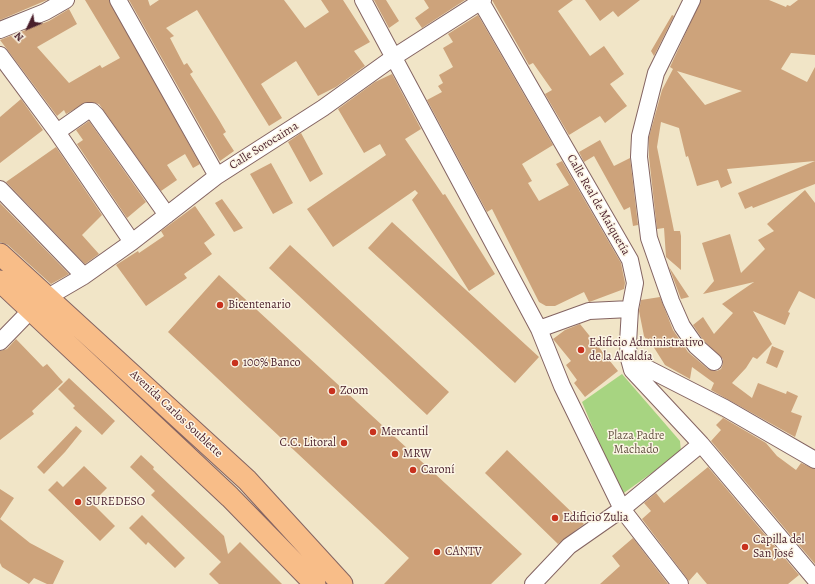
<!DOCTYPE html>
<html>
<head>
<meta charset="utf-8">
<style>
  body { margin:0 }
  #map { position:relative; width:815px; height:584px; overflow:hidden; background:#f1e5c7; font-family:Alegreya,serif }
  canvas { display:block }
  .north { position:absolute; left:8px; top:8px; width:40px; height:40px; -webkit-text-stroke:3px #fcf5e5; paint-order:stroke; rotate:226deg; font-size:11px; font-weight:700; line-height:16px; text-align:center; color:#4a1f2b }
  .north::after { content:''; display:block; margin:auto; width:14px; height:18px; background:#4a1f2b; clip-path:polygon(50% 0,100% 100%,50% 72%,0 100%) }
</style>
</head>
<body>
<div id="map">
<canvas width="815" height="584"></canvas>
<div class="north">N</div>
</div>
<script>
const context = document.querySelector('canvas').getContext('2d');
context.lineJoin = 'round';
function paint(path, color) {
  context.fillStyle = color;
  context.fill(path, 'evenodd');
}
function trace(path, color, width, dash) {
  context.strokeStyle = color;
  context.lineWidth = width;
  context.lineCap = dash ? 'butt' : 'round';
  context.setLineDash(dash || []);
  context.stroke(path);
}
function write(font, color, halo, rows, align = 'center') {
  context.font = font + ' Alegreya,serif';
  context.lineWidth = 3;
  context.setLineDash([]);
  context.textBaseline = 'middle';
  context.strokeStyle = halo;
  context.fillStyle = color;
  for (const [text, x, y, turn = 0] of rows) {
    context.save();
    context.translate(x, y);
    context.rotate((+turn || 0) * Math.PI / 180);
    context.textAlign = isNaN(turn) ? turn : align;
    if (halo) context.strokeText(text, 0, 0);
    context.fillText(text, 0, 0);
    context.restore();
  }
}
const green = new Path2D(`
  M622,374L680,441L681,452L621,495L582,402Z`);
const building = new Path2D(`
  M0,0H47L0,20Z
  M85,0H109L200,164L193,168L185,154L167,165L177,180L161,191L99,104L87,102L66,114L64,110L57,116L0,40L49,21L69,9L77,24L37,47L69,83L100,65L102,68L120,58Z
  M129,0H148L150,6L159,0H284L305,28L329,12L321,0H343L370,42L354,51L365,66L336,87L318,96L296,61L261,84L282,118L269,126L197,10L166,28L174,36L170,38L184,65L187,63L193,72L190,74L219,120L226,132L223,134L234,151L220,161Z
  M374,0H386L399,21L389,28Z
  M424,0H465L422,28L415,18L429,8Z
  M492,0H573L558,11L590,56L604,46L624,74L610,84L627,106L605,123L600,116L569,135L545,94L552,90L533,63L529,65Z
  M585,0H640L618,17L613,11L600,21Z
  M701,0H769L786,7L787,5L790,6L798,0H815V55L791,53L781,69L807,82L815,67V184L753,208L752,206L745,209L738,193L815,161L727,169L732,183L721,188L718,180L697,186L688,156L686,157L679,128L661,122L657,147L674,231H680L681,236V270L666,257L664,228L657,229L649,157V137L662,90L673,69L670,67ZM677,71L742,91L705,105Z
  M478,15L553,145L522,164L532,181L528,183L539,201L569,185L556,164L562,161L621,263L625,283L624,289L592,301L589,302L584,292L555,306H546L539,302L492,209L487,212L427,100L442,92L438,86L443,83L439,75L453,67L443,48L453,42L448,34Z
  M672,15L674,16L654,56L651,51Z
  M392,74L421,129L405,139L443,195L445,194L495,274L469,291L412,200L418,193L415,190L333,247L307,209L386,155L380,144L364,153L338,109L375,82Z
  M21,99L43,130L0,163V117Z
  M89,121L146,202L127,218L77,144L83,140L76,130Z
  M301,133L323,174L310,182L288,142Z
  M600,140L614,166L630,158L638,225L633,226L630,207L624,210L594,156L584,162L579,152Z
  M56,147L102,215L82,235L99,254L85,264L6,182Z
  M271,163L293,203L273,214L250,174Z
  M805,190L815,203V299L799,291L788,312L790,313L785,325L753,311L772,344L757,359L753,357L746,368L732,383L752,398L758,383L786,394L787,391L798,396L791,412L802,416L795,437L711,390L714,383L692,367L690,379L665,365L653,346L651,347L644,336L639,311L641,300L660,297L673,330L688,352L708,369L717,371L721,369L723,364V359L703,340L693,325L703,317L714,334L733,313L722,304L754,282L703,294L714,281L702,243L730,234L741,273L765,249L758,240L774,231L767,224Z
  M222,199L243,228L234,232L215,203Z
  M0,203L69,274L51,284L8,245L0,242Z
  M195,206L215,235L204,243L212,254L184,274L187,278L146,306L116,265L138,251L139,253L164,236L161,231Z
  M392,222L539,357L515,383L368,248Z
  M290,245L449,392L427,415L269,268Z
  M669,267L689,297L681,299Z
  M219,275L522,554L491,584H384L409,558L168,332Z
  M580,324L618,371L585,397L574,383L577,380L566,365L571,361L553,339L565,330Z
  M16,339L43,367L47,364L63,382L32,411L34,414L0,440V351L7,349Z
  M772,346L784,351L777,368L766,363Z
  M69,378L115,421L102,435L73,408L75,406L58,389Z
  M706,409L720,416L766,443L777,456L796,470L801,463L815,469V564L711,441L721,430L716,425L723,418Z
  M76,426L82,431L65,452L44,474L37,467Z
  M507,450L584,524L558,544L485,473Z
  M141,455L154,467L153,469L224,536L228,554L240,542L282,584H219L209,574L221,562L151,495L155,491L130,467Z
  M84,466L107,488L92,503L115,526L100,541L48,490L57,481L63,487Z
  M708,467L799,575L788,584H707L697,572L689,581L642,519L651,511L644,503L656,493L664,503Z
  M0,489L14,498L0,519L30,543L64,561L53,584H47L34,578L29,584L2,567L0,563Z
  M142,515L185,558L175,568L148,542L146,545L129,528Z
  M633,538L668,584H600L620,566L612,556Z`);
const minor = new Path2D(`
  M118,0L217,176
  M363,0L539,329L562,386L622,509L680,584
  M480,0L630,260L635,283L630,309L628,343L629,359L632,370L701,444L815,579
  M692,0L656,73L640,136L639,157L649,238L671,301L682,326L696,346L714,362
  M0,30L45,12L66,0
  M0,55L57,132L132,242
  M57,132L87,111H92L96,115L167,215
  M0,189L84,276
  M539,329L589,311L630,309
  M0,342L32,309L48,297L84,276L132,242L217,176L323,108L394,57L483,0
  M629,359L725,408L815,460
  M533,584L569,546L622,509L701,444`);
const major = new Path2D(`
  M0,254L247,480L342,584
  M0,281L230,497L315,584`);
const markers = [
  [220,305,4,"#c8321e"],
  [581,350,4,"#c8321e"],
  [235,363,4,"#c8321e"],
  [332,391,4,"#c8321e"],
  [373,432,4,"#c8321e"],
  [344,443,4,"#c8321e"],
  [395,454,4,"#c8321e"],
  [413,470,4,"#c8321e"],
  [78,502,4,"#c8321e"],
  [555,518,4,"#c8321e"],
  [745,547,4,"#c8321e"],
  [437,552,4,"#c8321e"]
];
const streetNames = [
  ["Calle Sorocaima",264,146,-32],
  ["Calle Real de Maiquetía",598,205,60],
  ["Avenida Carlos Soublette",176,414,43]
];
const poiNames = [
  ["Bicentenario",228,305],
  ["Edificio Administrativo",589,343],
  ["de la Alcaldía",589,357],
  ["100% Banco",243,363],
  ["Zoom",340,391],
  ["Mercantil",381,432],
  ["C.C. Litoral",336,443,"right"],
  ["MRW",403,454],
  ["Caroní",421,470],
  ["SUREDESO",86,502],
  ["Edificio Zulia",563,518],
  ["Capilla del",753,540],
  ["San José",753,554],
  ["CANTV",445,552]
];
const parkNames = [
  ["Plaza Padre",636,436],
  ["Machado",636,450]
];
paint(green, '#a7d481');
paint(building, '#cda37b');
trace(minor, '#846462', 18);
trace(major, '#846462', 23);
trace(minor, '#fff', 16);
trace(major, '#f8bd88', 21);
for (const [x, y, r, color] of markers) {
  const dot = new Path2D();
  dot.arc(x, y, r, 0, 2 * Math.PI);
  context.fillStyle = color;
  context.fill(dot);
  trace(dot, '#fcf5e5', 1.5);
}
write('12px', '#4a1f2b', '#fcf5e5', streetNames);
write('12px', '#4a1f2b', '#fcf5e5', poiNames, 'left');
write('12px', '#665545', '#fcf5e5', parkNames);
</script>
</body>
</html>
